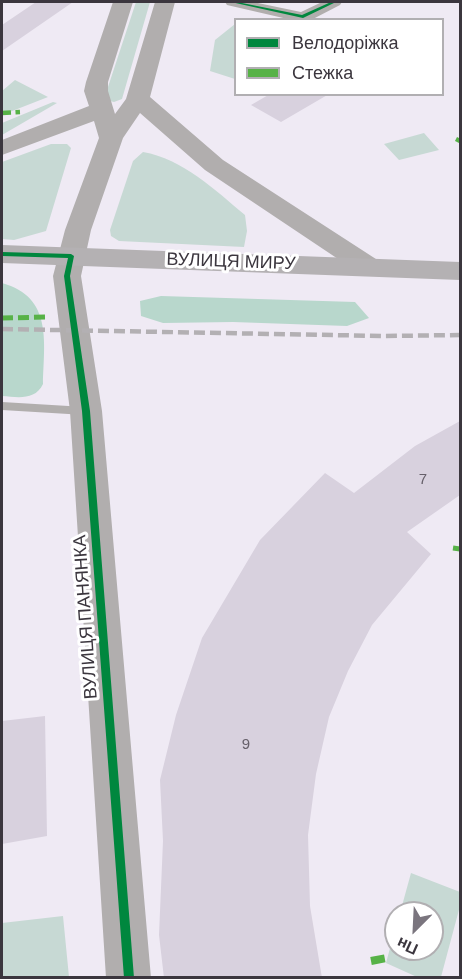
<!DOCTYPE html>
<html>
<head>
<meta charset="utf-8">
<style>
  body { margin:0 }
  #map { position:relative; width:462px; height:979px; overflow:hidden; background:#efeaf4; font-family:Helvetica,sans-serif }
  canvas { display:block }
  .frame { position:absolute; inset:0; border:3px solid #3b363e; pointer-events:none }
  .legend { position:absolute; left:234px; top:18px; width:210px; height:78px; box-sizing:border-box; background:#fff; border:2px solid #b1afb2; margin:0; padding:8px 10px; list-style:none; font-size:18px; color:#3b363e }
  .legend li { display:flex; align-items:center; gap:12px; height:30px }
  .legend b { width:30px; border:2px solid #b1afb2 }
  .north { position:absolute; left:384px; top:901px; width:60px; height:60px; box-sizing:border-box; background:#fff; border:2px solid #b1afb2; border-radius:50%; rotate:204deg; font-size:16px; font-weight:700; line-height:24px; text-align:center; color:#3b363e }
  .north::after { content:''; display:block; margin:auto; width:21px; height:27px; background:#7a757e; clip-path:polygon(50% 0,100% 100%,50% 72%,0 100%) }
</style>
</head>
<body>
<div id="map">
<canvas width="462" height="979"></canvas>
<div class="frame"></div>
<ul class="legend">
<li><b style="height:8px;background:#00873e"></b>Велодоріжка</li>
<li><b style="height:8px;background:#57b247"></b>Стежка</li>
</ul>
<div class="north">Пн</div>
</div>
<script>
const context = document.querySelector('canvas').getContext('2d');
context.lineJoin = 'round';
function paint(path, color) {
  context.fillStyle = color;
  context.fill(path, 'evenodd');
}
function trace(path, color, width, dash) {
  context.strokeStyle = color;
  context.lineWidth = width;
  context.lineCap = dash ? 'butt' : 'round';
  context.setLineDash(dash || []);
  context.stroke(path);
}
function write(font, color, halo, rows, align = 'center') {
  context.font = font + ' Helvetica,sans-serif';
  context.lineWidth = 6;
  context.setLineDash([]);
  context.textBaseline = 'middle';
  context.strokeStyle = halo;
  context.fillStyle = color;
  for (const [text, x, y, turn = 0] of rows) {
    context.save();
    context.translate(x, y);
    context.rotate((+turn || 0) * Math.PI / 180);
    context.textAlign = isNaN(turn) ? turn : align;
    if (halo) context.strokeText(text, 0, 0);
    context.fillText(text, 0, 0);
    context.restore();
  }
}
const green = new Path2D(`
  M136,2H150L122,99L114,102L106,100L107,90Z
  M235,24V79L210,71L215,40Z
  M15,80L48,97L2,115V91Z
  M53,102L57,103L2,135V123Z
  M424,133L439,150L399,160L384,144Z
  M51,144H67L71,148L46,231L14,240L2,239V162Z
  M143,152C183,159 215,190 245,215L247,231L244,247L119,241L111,236L110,230L133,161Z
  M411,873L460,892V906L441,977H417L386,963L396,926V949H432V913H400Z
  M63,916L69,977H2V923Z`);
const forest = new Path2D(`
  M2,283C53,297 44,342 43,384C35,401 17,397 2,396Z
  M161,296L355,302L369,318L347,326L233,322L163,323L141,316L140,301Z`);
const building = new Path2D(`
  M36,2H73L2,51V25Z
  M270,94H329L281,122L251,105Z
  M460,421V495L407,532L431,554L372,625L348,671L329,717L316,774L308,835L310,906L322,978H164L159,935L163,841L160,780L176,715L202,638L260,540L325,473L354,493L415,446Z
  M45,716L47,836L2,844V721Z`);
const service = new Path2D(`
  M2,402L85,407L91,411L85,415L2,410Z`);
const minor = new Path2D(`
  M225,2H253L301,12L322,2H342L340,5L311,20H292L227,5Z`);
const secondary = new Path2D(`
  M113,2H133L108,82V91L115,114L126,99L155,2H175L150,97L223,160L379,261L383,267L379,273L369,276L359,273L205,170L140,113L123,138L91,230L81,276L102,411L151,978H106L70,411L53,276L65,230L99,138L94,121L2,155V140L89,106L84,91L86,82Z`);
const primary = new Path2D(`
  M2,245L460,262V280L2,263Z`);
const rail = new Path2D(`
  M2,329L385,336L460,335`);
const quietFar2 = new Path2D(`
  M2,113L20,112
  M456,139L460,141`);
const quietFar1 = new Path2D(`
  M2,318L50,317
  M453,548L460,549`);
const quiet = new Path2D(`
  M371,961L387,958`);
const cycleway = new Path2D(`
  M231,2H237L302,15L331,2H336L303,18Z
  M2,252L71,254L74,256L70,276L90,411L134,978H124L82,411L64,276L68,258L2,256Z`);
const numberNames = [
  ["7",423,480],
  ["9",246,745]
];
const streetNames = [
  ["ВУЛИЦЯ МИРУ",231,262,2],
  ["ВУЛИЦЯ ПАНЯНКА",86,617,-94]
];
paint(green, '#c7d9d4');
paint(forest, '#b8d7cc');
paint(building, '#d8d1de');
paint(service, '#b1aead');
paint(minor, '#b1aead');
paint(secondary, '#b1aeae');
paint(primary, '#b4b1b3');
trace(rail, '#b3b0b3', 4.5, [11, 5]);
trace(quietFar2, '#57b247', 4.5, [9, 4.5]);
trace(quietFar1, '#57b247', 5, [11, 5]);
trace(quiet, '#57b247', 8, [14, 8]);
paint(cycleway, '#00873e');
write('15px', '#66606a', null, numberNames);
write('18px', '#3b363e', '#fff', streetNames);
</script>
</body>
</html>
